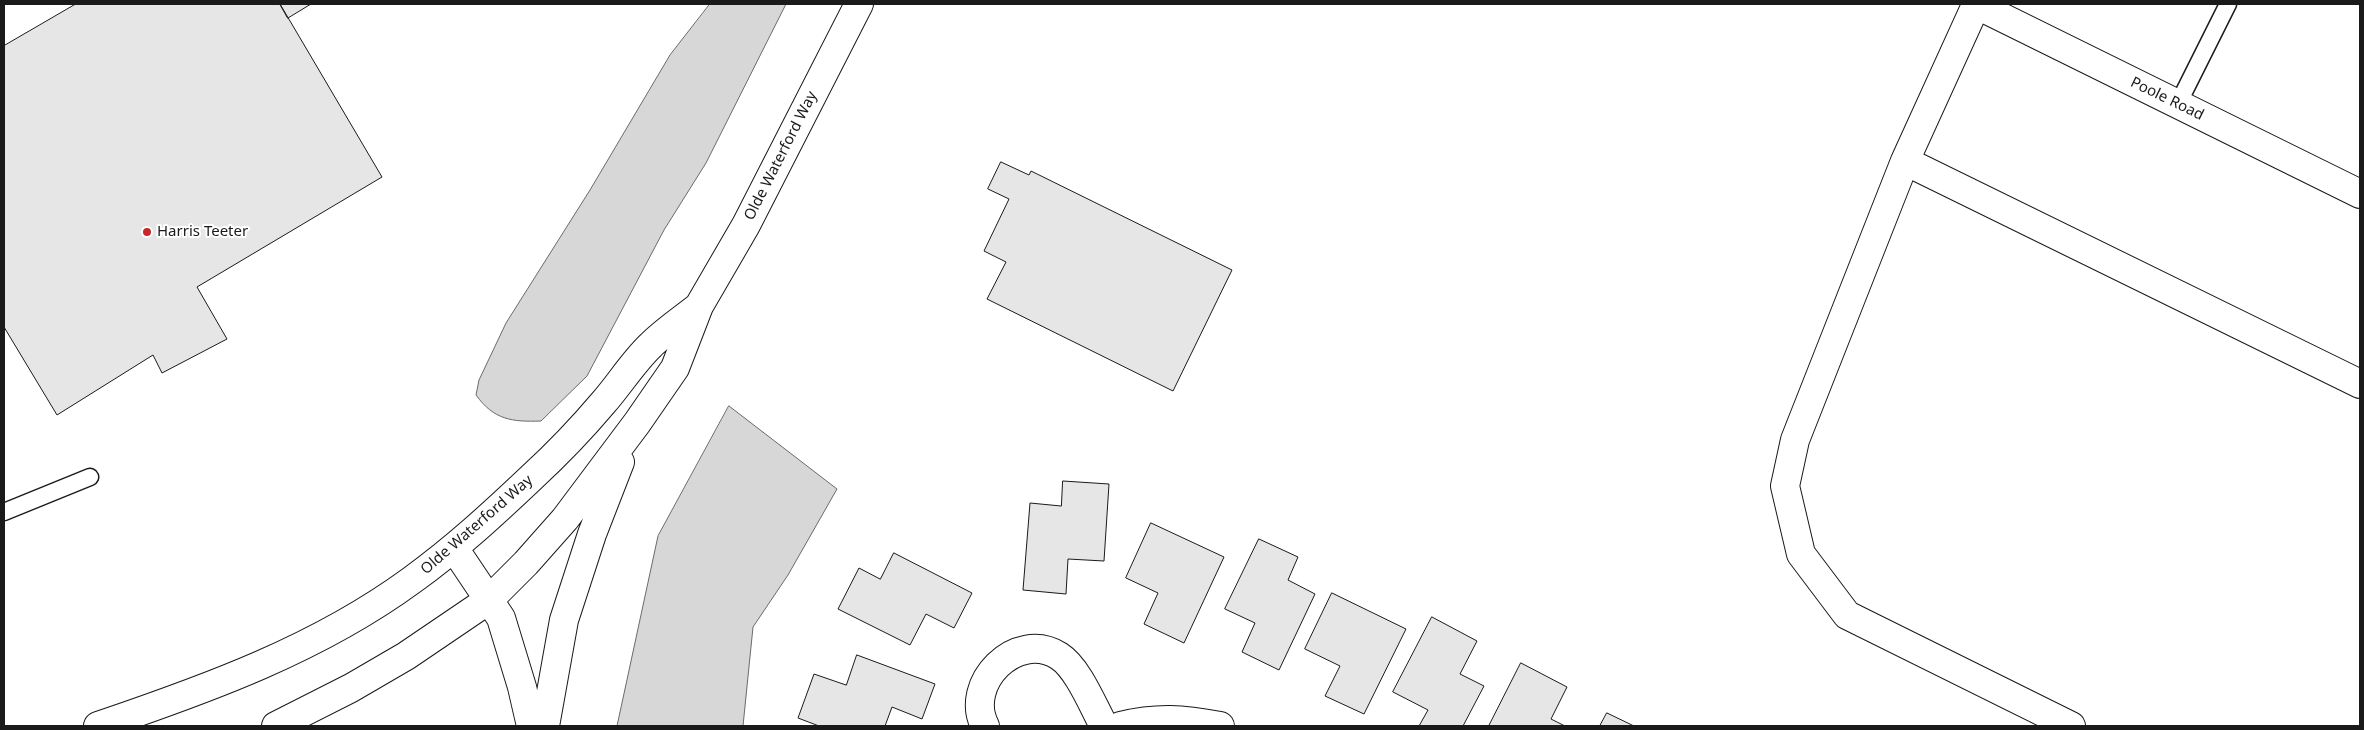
<!DOCTYPE html>
<html>
<head>
<meta charset="utf-8">
<style>
  body { margin:0 }
  #map { position:relative; width:2364px; height:730px; overflow:hidden; background:#fff; font-family:"Noto Sans",sans-serif }
  canvas { display:block }
  .frame { position:absolute; inset:0; border:5px solid #1a1a1a; pointer-events:none }
</style>
</head>
<body>
<div id="map">
<canvas width="2364" height="730"></canvas>
<div class="frame"></div>
</div>
<script>
const context = document.querySelector('canvas').getContext('2d');
context.lineJoin = 'round';
function paint(path, color) {
  context.fillStyle = color;
  context.fill(path, 'evenodd');
}
function trace(path, color, width, dash) {
  context.strokeStyle = color;
  context.lineWidth = width;
  context.lineCap = dash ? 'butt' : 'round';
  context.setLineDash(dash || []);
  context.stroke(path);
}
function write(font, color, halo, rows, align = 'center') {
  context.font = font + ' "Noto Sans",sans-serif';
  context.lineWidth = 4;
  context.setLineDash([]);
  context.textBaseline = 'middle';
  context.strokeStyle = halo;
  context.fillStyle = color;
  for (const [text, x, y, turn = 0] of rows) {
    context.save();
    context.translate(x, y);
    context.rotate((+turn || 0) * Math.PI / 180);
    context.textAlign = isNaN(turn) ? turn : align;
    if (halo) context.strokeText(text, 0, 0);
    context.fillText(text, 0, 0);
    context.restore();
  }
}
const water = new Path2D(`
  M710,4H786L706,163L664,230L587,376L541,421C512,422 494,420 476,395L479,380L506,323L590,190L670,55Z
  M729,406L837,489L788,575L753,627L743,726H617L658,536Z`);
const building = new Path2D(`
  M76,4H280L382,177L197,287L227,339L162,373L153,355L57,415L4,327V46Z
  M280,4H311L288,18Z
  M1001,162L1029,175L1031,171L1232,270L1173,391L987,299L1006,262L984,251L1009,199L988,189Z
  M1063,481L1109,484L1104,561L1068,559L1066,594L1023,590L1030,503L1061,506Z
  M1151,523L1224,557L1184,643L1144,624L1158,593L1126,578Z
  M1259,539L1298,557L1288,580L1315,594L1279,670L1242,652L1255,623L1225,609Z
  M894,553L972,593L954,628L926,614L910,645L838,609L859,568L880,579Z
  M1332,593L1406,629L1364,714L1325,696L1340,666L1305,649Z
  M1432,617L1477,641L1460,674L1484,686L1463,726H1419L1428,710L1393,692Z
  M857,655L935,684L922,719L892,707L885,726H819L798,718L814,674L846,685Z
  M1521,663L1567,687L1551,719L1565,726H1489Z
  M1607,713L1634,726H1600Z`);
const service = new Path2D(`
  M2178,104L2228,4
  M4,512L90,477`);
const minor = new Path2D(`
  M1975,4L2360,194
  M1976,5L1905,161L1795,440L1785,486L1801,554L1847,615L2071,726
  M1905,161L2360,384
  M985,726C963,684 1016,629 1059,656C1078,668 1093,706 1104,726
  M1120,726C1158,717 1183,719 1220,726`);
const tertiary = new Path2D(`
  M454,548L501,618L522,687L531,726
  M98,726C207,689 318,649 412,580C455,549 494,513 532,477C557,454 581,429 603,403C619,385 633,362 651,345C665,331 683,319 698,307
  M276,726L351,688L406,656L490,599L526,563L565,519L637,423L675,368L699,306L746,225L859,4
  M545,726L564,620L592,534L620,462`);
const markers = [
  [147,232,5,"#c62828"]
];
const streetNames = [
  ["Poole Road",2167,99,26],
  ["Olde Waterford Way",781,156,-63],
  ["Olde Waterford Way",477,525,-41]
];
const poiNames = [
  ["Harris Teeter",157,232]
];
paint(water, '#d7d7d7');
trace(water, '#6a6a6a', 1);
paint(building, '#e6e6e6');
trace(building, '#1a1a1a', 1);
trace(service, '#1a1a1a', 19);
trace(minor, '#1a1a1a', 30);
trace(tertiary, '#1a1a1a', 30);
trace(service, '#fff', 16);
trace(minor, '#fff', 28);
trace(tertiary, '#fff', 28);
for (const [x, y, r, color] of markers) {
  const dot = new Path2D();
  dot.arc(x, y, r, 0, 2 * Math.PI);
  context.fillStyle = color;
  context.fill(dot);
  trace(dot, '#fff', 2);
}
write('15px', '#1a1a1a', '#fff', streetNames);
write('15px', '#1a1a1a', '#fff', poiNames, 'left');
</script>
</body>
</html>
